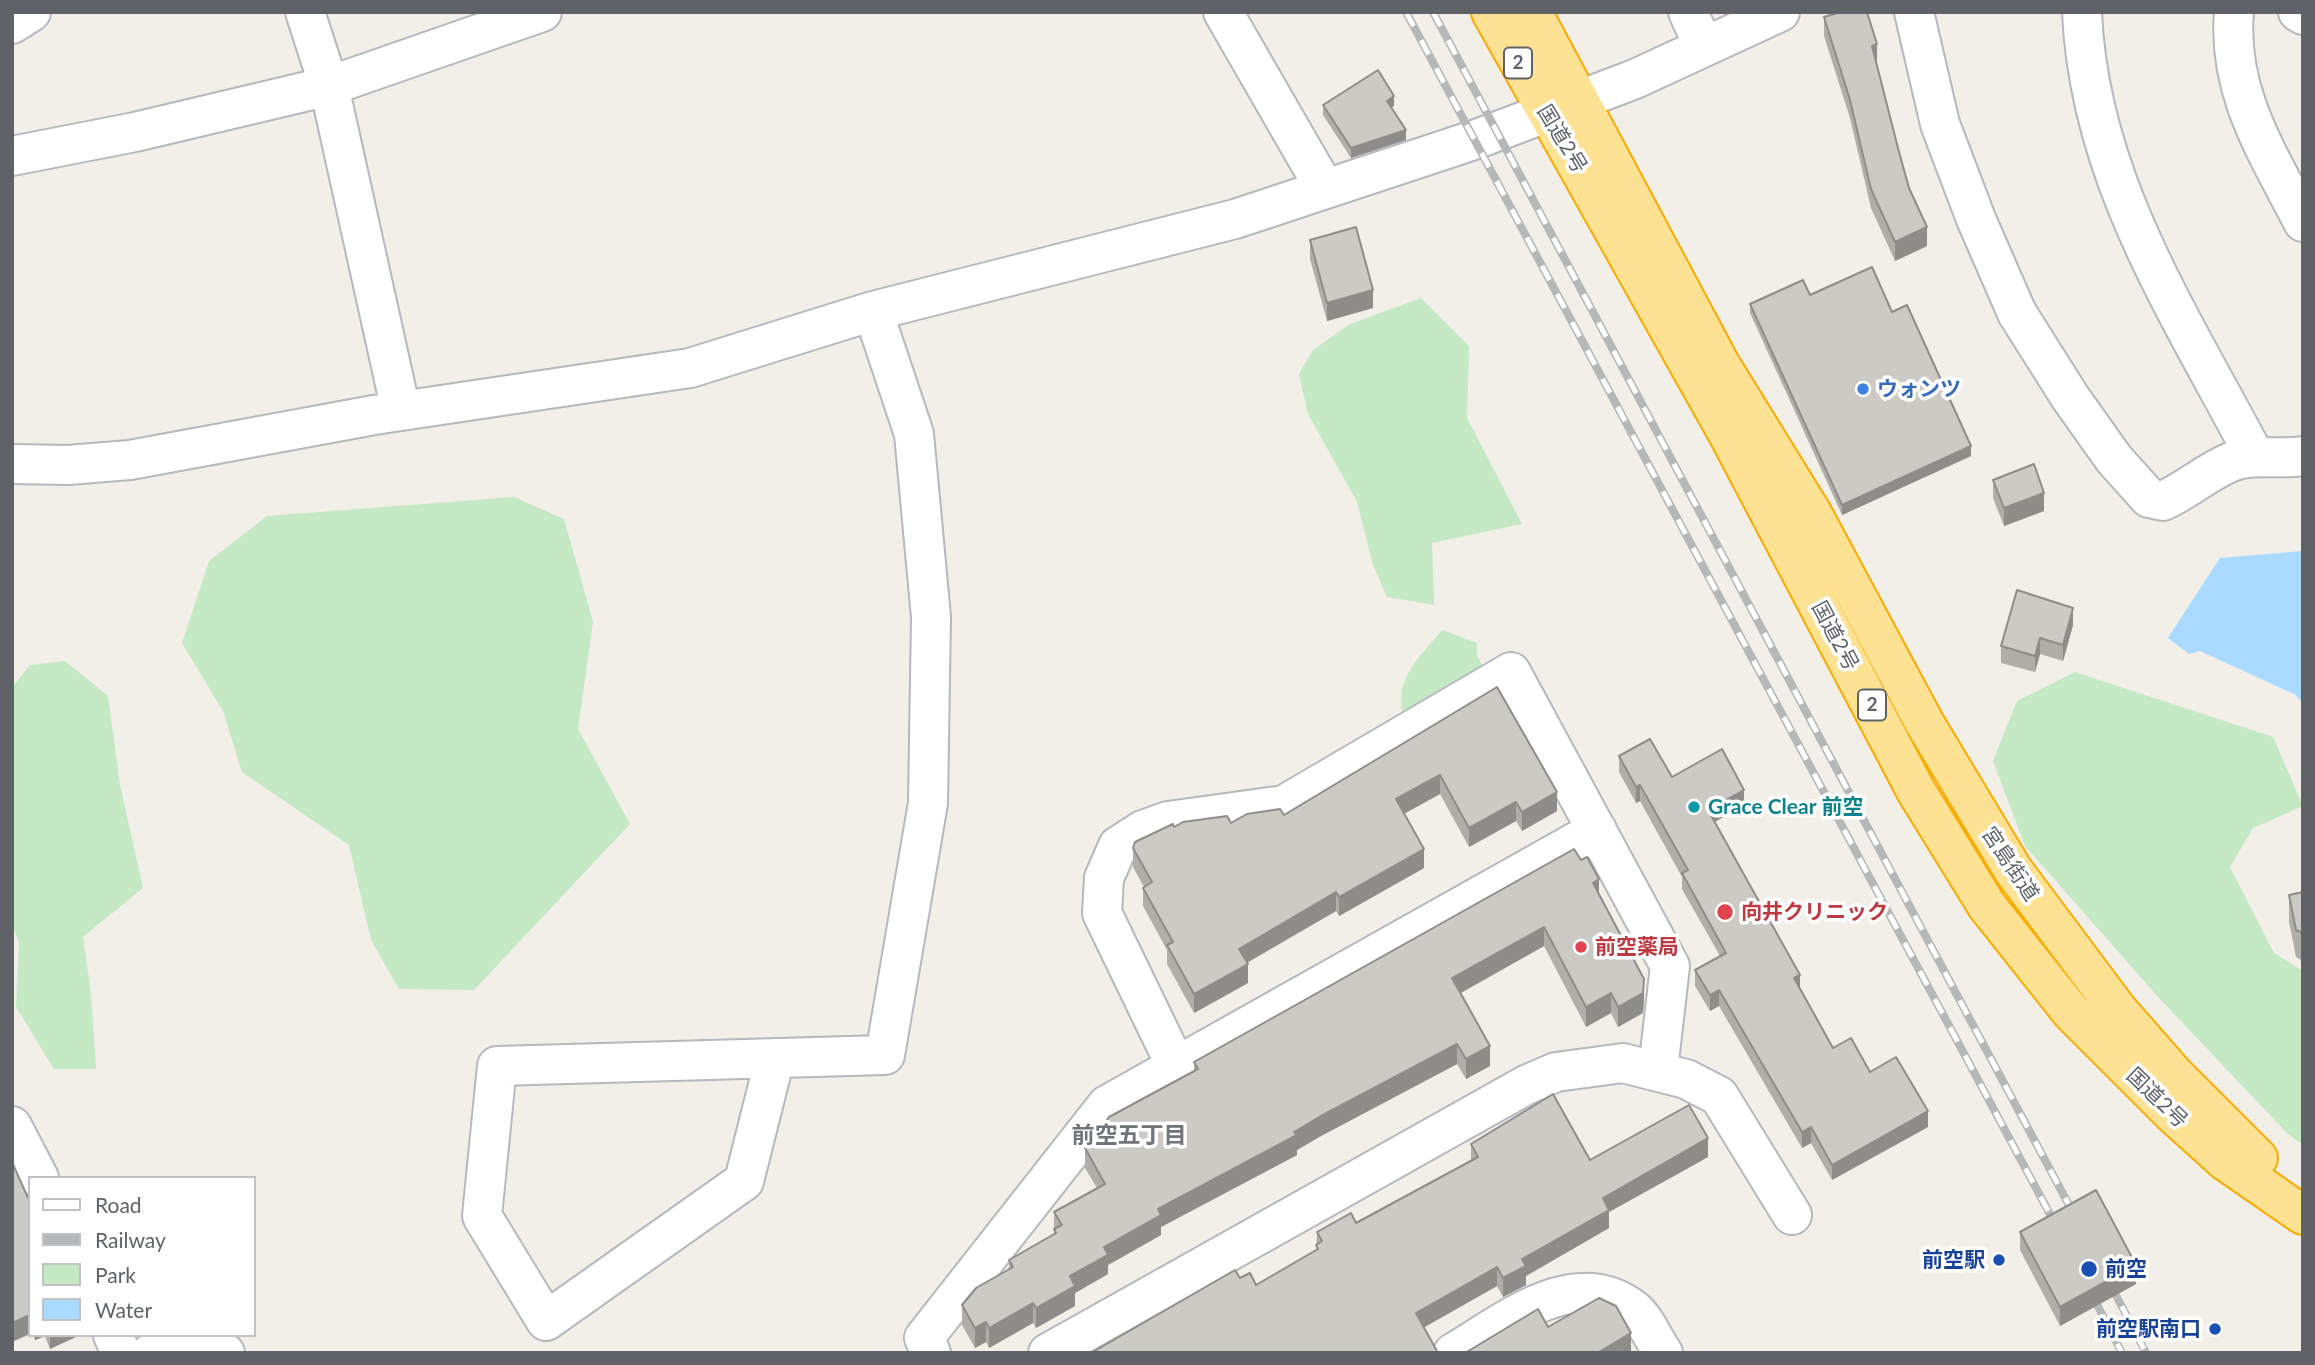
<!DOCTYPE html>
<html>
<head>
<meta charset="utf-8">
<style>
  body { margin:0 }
  #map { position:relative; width:2315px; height:1365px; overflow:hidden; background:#f1efe8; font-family:Lato,sans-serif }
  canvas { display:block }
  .frame { position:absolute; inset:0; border:14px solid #5f6368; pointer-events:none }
  .legend { position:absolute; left:28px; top:1176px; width:228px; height:161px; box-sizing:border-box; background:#fff; border:2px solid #bfc1c3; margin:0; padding:9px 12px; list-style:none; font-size:21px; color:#5f6368 }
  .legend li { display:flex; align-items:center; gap:14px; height:35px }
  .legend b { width:35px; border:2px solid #bfc1c3 }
</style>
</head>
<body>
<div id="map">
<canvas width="2315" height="1365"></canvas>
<div class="frame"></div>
<ul class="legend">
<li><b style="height:9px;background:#fff"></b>Road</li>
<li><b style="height:9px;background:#b6b7b8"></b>Railway</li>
<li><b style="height:19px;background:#c5e8c5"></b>Park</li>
<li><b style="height:19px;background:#aadaff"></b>Water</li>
</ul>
</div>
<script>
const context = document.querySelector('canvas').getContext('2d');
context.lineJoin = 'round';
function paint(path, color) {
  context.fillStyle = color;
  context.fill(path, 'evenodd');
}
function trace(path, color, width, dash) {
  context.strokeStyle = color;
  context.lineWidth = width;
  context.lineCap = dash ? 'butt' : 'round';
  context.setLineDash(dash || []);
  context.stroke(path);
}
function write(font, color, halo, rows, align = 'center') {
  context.font = font + ' Lato,"Noto Sans JP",sans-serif';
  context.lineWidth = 7;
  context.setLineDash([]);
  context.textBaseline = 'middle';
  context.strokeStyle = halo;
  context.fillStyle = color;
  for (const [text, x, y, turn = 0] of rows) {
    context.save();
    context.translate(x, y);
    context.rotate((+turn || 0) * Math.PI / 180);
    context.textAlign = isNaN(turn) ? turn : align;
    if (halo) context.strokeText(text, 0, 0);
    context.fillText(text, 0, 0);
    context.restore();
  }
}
const green = new Path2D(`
  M1421,298L1469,346L1467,418L1522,524L1432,543L1434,605L1387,597L1373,565L1357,502L1308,414L1299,374L1313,350L1350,324Z
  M514,497L564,519L593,622L578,729L630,824L474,990L399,989L371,940L349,845L242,772L223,711L182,643L209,561L267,516Z
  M1442,630L1477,643V655L1483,667L1402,713C1396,676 1420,657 1442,630Z
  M65,661L108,696L120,785L143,888L83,937L91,993L96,1069H54L16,1007L19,943L12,923V687L30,665Z
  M2075,672L2273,737L2303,806L2253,828L2230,867L2274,953L2303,971V1145L2287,1133L2159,998L2025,846L1993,761L2017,701Z`);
const water = new Path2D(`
  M2303,551V704L2296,695L2200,651L2189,654L2168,638L2220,558Z`);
const minor = new Path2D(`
  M305,12L329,86L401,411
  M1223,12L1325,189
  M1688,12L1704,47
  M1914,12L1940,124L1976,219L2017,313L2070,397L2114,459L2149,498L2163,501C2187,490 2207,472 2231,462C2254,453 2279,460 2303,456
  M2082,12C2089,179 2180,314 2255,457
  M2234,12C2227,93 2268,153 2303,222
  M2298,12L2303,15
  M12,24L31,12
  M12,156L135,132L329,86L542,12
  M12,464L68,465L130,460L374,415L690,368L873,311L1235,219L1477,139L1635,79L1780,12
  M775,1058L744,1181L546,1321L482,1216L497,1066L885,1055L928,803L931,617L914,434L873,311
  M1176,1066L1102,913L1104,878L1118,846L1143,830L1168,821L1284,805L1511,672L1670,966L1658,1070
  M12,1126L39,1178
  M113,1335L121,1353
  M151,1353C178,1343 199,1343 225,1353
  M931,1353L924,1338L1107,1105L1597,830
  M1048,1353L1526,1085L1556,1072L1623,1063L1686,1079L1719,1096L1792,1215
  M1453,1353C1504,1323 1574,1264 1633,1309C1645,1318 1654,1340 1663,1353`);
const highway = new Path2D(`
  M1491,12L1729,436L1916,791L1987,906L2071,1012L2174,1115L2225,1161L2303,1215
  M1532,12L1720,364L1812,513L1924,722L2013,870L2117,1009L2174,1074L2258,1158`);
const rail = new Path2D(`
  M1406,12L2059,1231
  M1433,12L2078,1222
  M2107,1278L2146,1353
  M2088,1287L2122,1353`);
const wall = new Path2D(`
  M1824,17L1876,63L1899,152L1927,246L1895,261L1871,208L1850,118L1824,36Z
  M1323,105L1394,106L1391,107L1406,140L1351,158L1323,115Z
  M1310,240L1373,308L1327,321L1310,259Z
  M1810,295L1971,456L1842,515L1750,313V304Z
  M1993,480L2044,511L2004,526L1993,498Z
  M2073,625L2063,661L2040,654L2035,672L2001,663V646Z
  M1497,687L1557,811L1522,831L1516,821L1469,847L1440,794L1404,814L1424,868L1339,916L1336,911L1247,963L1248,983L1194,1013L1167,964V950L1143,906V888L1144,887L1133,867V848L1174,827L1231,823L1284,815Z
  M1619,756L1744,805L1714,822L1800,987L1833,1048L1870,1072L1928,1127L1832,1180L1811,1143L1802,1148L1719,1006L1710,1011L1695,986V970L1720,956L1682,889V877L1640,801L1636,803L1619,772Z
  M2303,892V961L2296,957L2289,922V895Z
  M1599,894L1644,999L1643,1013L1618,1027L1611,1013L1586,1027L1544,946L1460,993L1490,1066L1466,1079L1457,1064L1321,1136L1297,1150V1155L1161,1227V1235L1108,1265V1274L1075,1293V1306L1036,1328L1033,1323L989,1348L986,1342L975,1348L962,1325V1305L1009,1269V1260L1054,1234V1212L1097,1188L1085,1168V1148L1103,1137V1126L1194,1072V1062Z
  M1553,1094L1590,1160L1689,1105L1708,1138V1157L1609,1212V1228L1526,1276V1285L1503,1297L1497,1286L1424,1327L1438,1353H1091L1235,1270L1240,1278L1250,1273L1256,1285L1316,1251L1317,1232L1351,1213L1356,1223L1471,1161V1144Z
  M2020,1232L2136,1284L2060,1326L2020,1250Z
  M33,1335H80L50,1349L45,1336L35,1340Z`);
const shadedWall = new Path2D(`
  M1877,44V63L1872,46Z
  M1394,96V106L1387,110V101Z
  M1406,130V140L1351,158V148Z
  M1927,227V246L1895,261V242Z
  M1373,290V308L1327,321V303Z
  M1971,446V456L1842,515V505Z
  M2044,493V511L2004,526V508Z
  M2073,608V625L2063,661V645Z
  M2040,638V654L2035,672V656Z
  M1440,775V794L1396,818V799Z
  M1640,785V801L1636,803V787Z
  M1744,790V805L1708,826V810Z
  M1557,792V811L1522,831V812Z
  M1516,802V821L1469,847V828Z
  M1424,849V868L1339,916V897Z
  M1599,879V899L1593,883Z
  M1336,892V911L1239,967V949Z
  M1544,927V946L1452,998V978Z
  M1248,964V983L1194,1013V994Z
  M1800,975V990L1794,978Z
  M1644,979V999L1643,1013L1618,1027V1007Z
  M1719,990V1006L1710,1011V995Z
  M1611,993V1013L1586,1027V1007Z
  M1457,1044V1064L1321,1136L1297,1150V1155L1161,1227V1235L1108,1265V1274L1075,1293V1306L1036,1328V1308L1070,1276L1104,1247L1158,1209L1321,1116Z
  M1490,1046V1066L1466,1079V1059Z
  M1928,1111V1127L1832,1180V1165Z
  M1811,1127V1143L1802,1148V1132Z
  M1708,1138V1157L1609,1212V1228L1526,1276V1285L1503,1297V1278L1522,1259L1603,1198Z
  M2136,1265V1284L2060,1326V1307Z
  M1497,1267V1286L1416,1332V1313Z
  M1033,1303V1323L989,1348V1328Z
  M30,1315V1334L12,1342V1323Z
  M986,1322V1342L975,1348V1328Z
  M1631,1333V1352L1597,1353Z
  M35,1335H45V1336L35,1340Z
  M50,1335H80L50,1349Z`);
const building = new Path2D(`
  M1841,12H1867L1877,44L1872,46L1899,152L1909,188L1927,227L1895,242L1871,189L1850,100L1824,17Z
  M1378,70L1394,96L1387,101L1406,130L1351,148L1323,105Z
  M1356,227L1373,290L1327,303L1310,240Z
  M1872,267L1892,312L1907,305L1971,446L1842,505L1750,304L1803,280L1810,295Z
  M2034,464L2044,493L2004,508L1993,480Z
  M2017,590L2073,608L2063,645L2040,638L2035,656L2001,646Z
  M1497,687L1557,792L1522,812L1516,802L1469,828L1440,775L1396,799L1424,849L1339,897L1336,892L1239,949L1248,964L1194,994L1167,945L1173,942L1143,888L1152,882L1133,848L1135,842L1173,824L1174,827L1183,822L1227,816L1231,823L1247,814L1280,809L1284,815Z
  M1650,739L1672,777L1722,749L1744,790L1708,810L1800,975L1794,978L1833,1048L1851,1038L1870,1072L1896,1057L1928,1111L1832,1165L1811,1127L1802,1132L1719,990L1710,995L1695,970L1726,953L1682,873L1688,870L1640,785L1636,787L1619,756Z
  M1574,849L1581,860L1587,857L1599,879L1593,883L1644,979L1643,993L1618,1007L1611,993L1586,1007L1544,927L1452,978L1490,1046L1466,1059L1457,1044L1321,1116L1294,1132L1297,1135L1158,1209L1161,1215L1104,1247L1108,1255L1070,1276L1075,1286L1036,1308L1033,1303L989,1328L986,1322L975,1328L962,1305L976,1288L1013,1267L1009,1260L1056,1233L1054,1229L1062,1225L1054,1212L1105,1184L1085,1148L1107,1134L1103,1126L1109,1117L1198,1069L1194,1062Z
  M2303,892V933L2296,930L2289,895Z
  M1553,1094L1590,1160L1689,1105L1708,1138L1603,1198L1609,1210L1522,1259L1526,1266L1503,1278L1497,1267L1416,1313L1438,1353H1091L1235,1270L1240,1278L1250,1273L1256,1285L1318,1249L1316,1245L1322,1241L1317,1232L1351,1213L1356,1223L1478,1157L1471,1144Z
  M12,1162L28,1198L30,1197V1315L12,1323Z
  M2096,1190L2136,1265L2060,1307L2020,1232Z
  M1599,1298L1616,1306L1631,1333L1597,1353H1465L1538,1309L1548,1327Z`);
const markers = [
  [1863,389,7,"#3f7fe0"],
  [1694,807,7,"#0f9aa8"],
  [1725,912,9,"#e0444e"],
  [1581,947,7,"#e0444e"],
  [1999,1260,7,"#1a4fb4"],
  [2089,1269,9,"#1a4fb4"],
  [2215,1329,7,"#1a4fb4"]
];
const shields = [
  [1518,63,28],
  [1872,705,28]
];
const shieldNames = [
  ["2",1518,63],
  ["2",1872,705]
];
const streetNames = [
  ["国道2号",1562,139,59],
  ["国道2号",1835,636,62],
  ["宮島街道",2010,864,56],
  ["国道2号",2157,1098,44]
];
const shopNames = [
  ["ウォンツ",1877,389]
];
const cultureNames = [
  ["Grace Clear 前空",1708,807]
];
const healthNames = [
  ["向井クリニック",1741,912],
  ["前空薬局",1595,947]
];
const transitNames = [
  ["前空駅",1985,1260],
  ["前空",2105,1269,"left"],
  ["前空駅南口",2201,1329]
];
const neighbourhoodNames = [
  ["前空五丁目",1129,1136]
];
paint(green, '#c5e8c5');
paint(water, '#aadaff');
trace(minor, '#b5b8bc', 42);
trace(highway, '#f9ab00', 42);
trace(minor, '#fff', 38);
trace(highway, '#fde293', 38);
trace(rail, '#b6b7b8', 8);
trace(rail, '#fff', 5, [16]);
paint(wall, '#afaea9');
paint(shadedWall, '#8f8d8a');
paint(building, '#cccac5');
trace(building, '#8f8d8a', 2);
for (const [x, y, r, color] of markers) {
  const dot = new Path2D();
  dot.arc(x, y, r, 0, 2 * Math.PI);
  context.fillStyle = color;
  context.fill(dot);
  trace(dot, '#fff', 2.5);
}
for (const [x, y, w] of shields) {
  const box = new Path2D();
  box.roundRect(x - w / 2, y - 15.5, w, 31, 5);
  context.fillStyle = '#fff';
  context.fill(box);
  trace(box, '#5f6368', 2);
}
write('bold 19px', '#5f6368', null, shieldNames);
write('21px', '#5f6368', '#fff', streetNames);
write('bold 21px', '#366cbe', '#fff', shopNames, 'left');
write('bold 21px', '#0d838f', '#fff', cultureNames, 'left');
write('bold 21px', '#be3a42', '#fff', healthNames, 'left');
write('bold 21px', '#164399', '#fff', transitNames, 'right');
write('bold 23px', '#70757a', '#fff', neighbourhoodNames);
</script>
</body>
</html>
